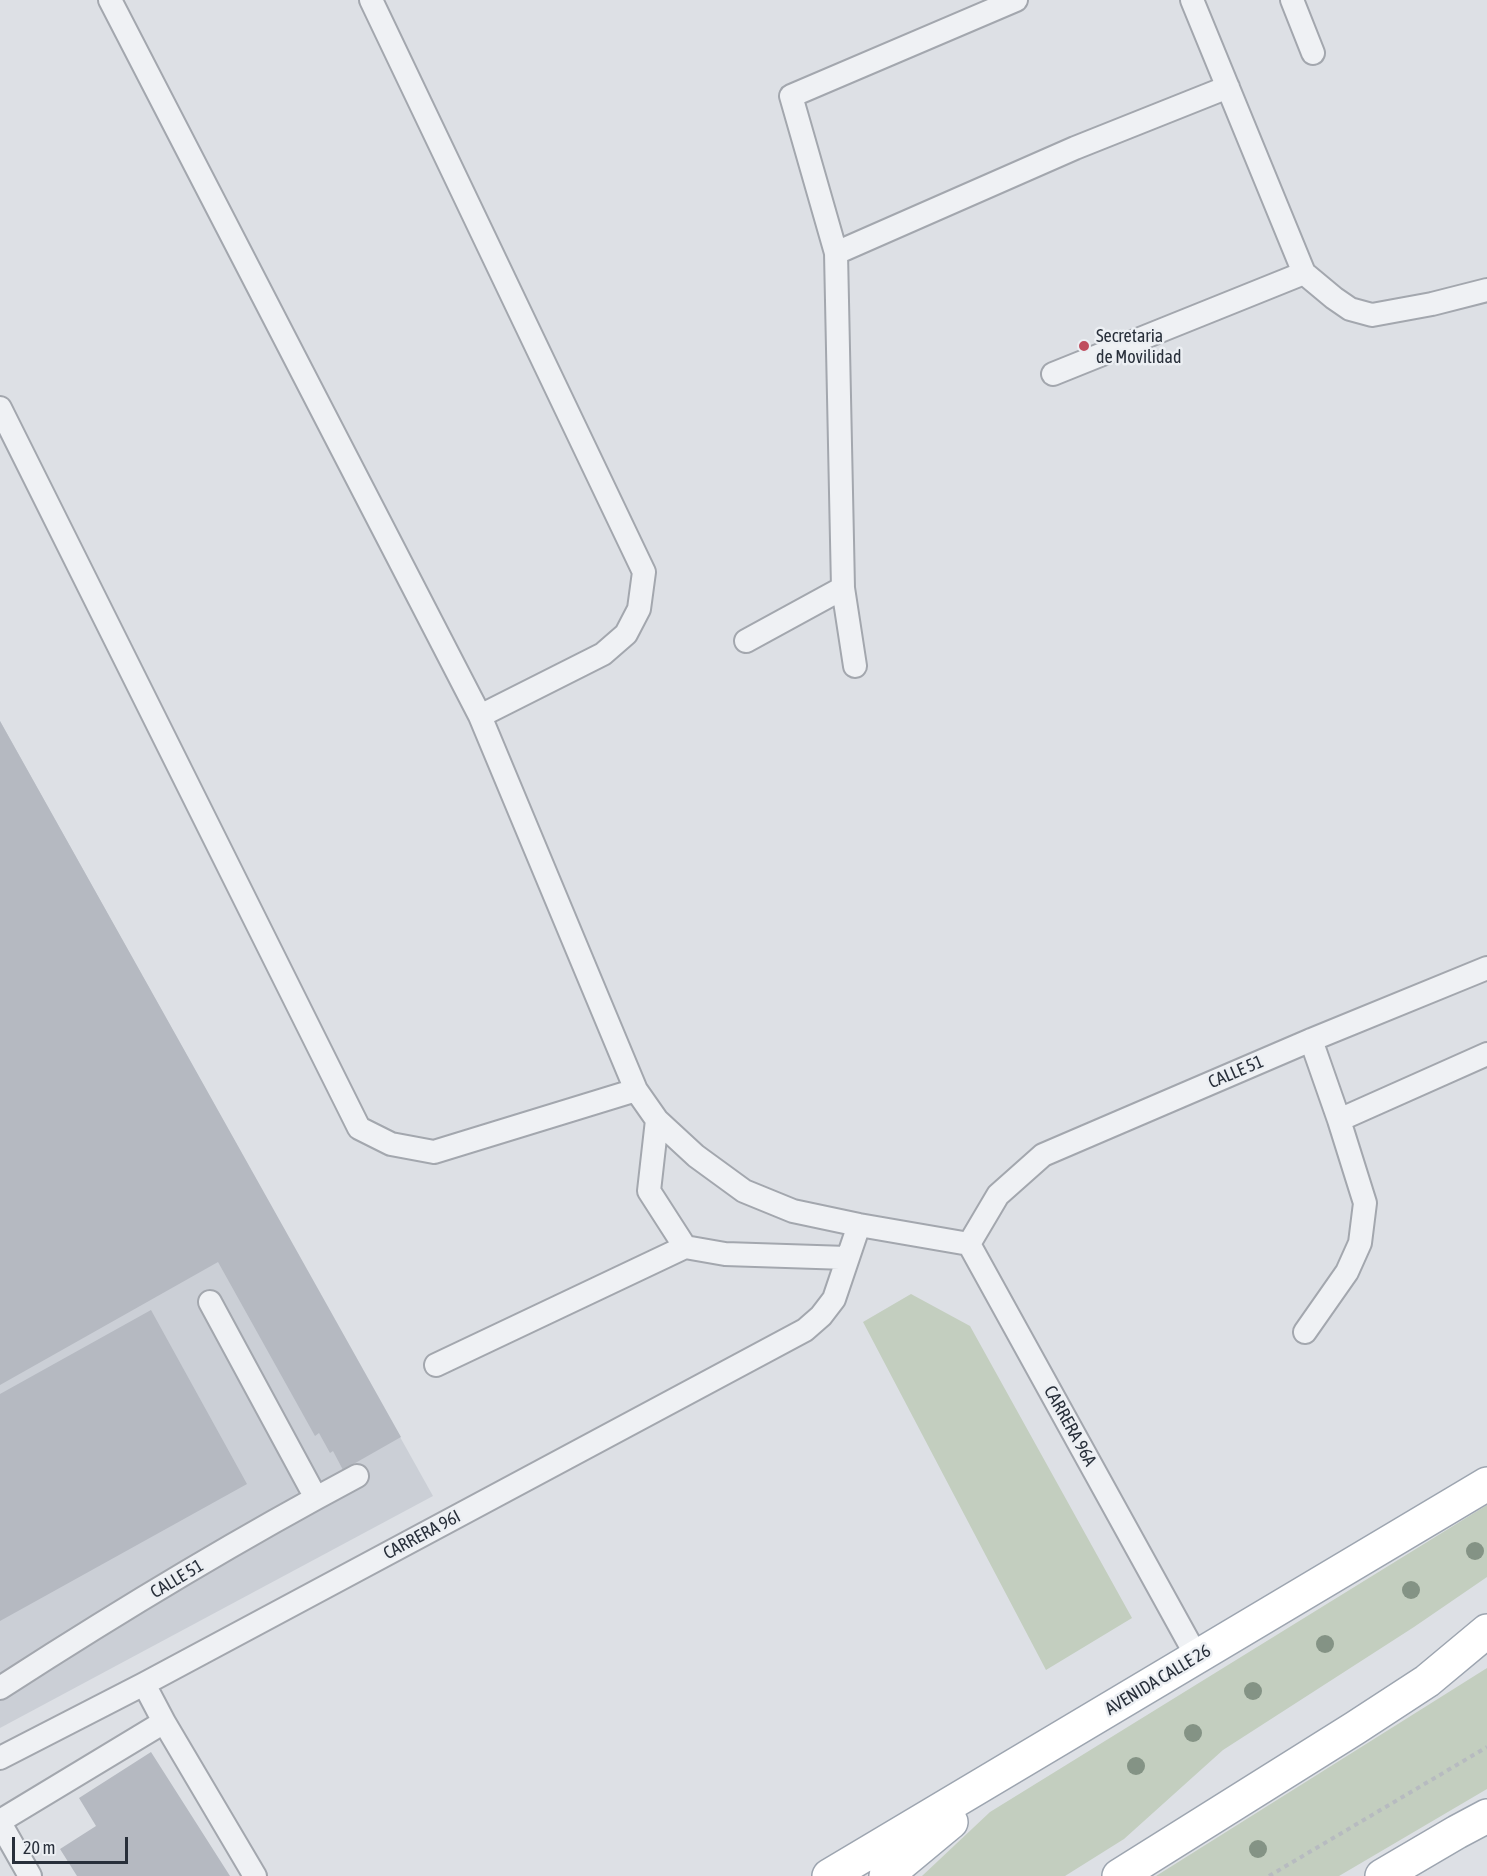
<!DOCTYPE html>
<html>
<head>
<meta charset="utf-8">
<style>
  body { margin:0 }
  #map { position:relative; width:1487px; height:1876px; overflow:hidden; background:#dde0e5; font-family:"Asap Condensed",sans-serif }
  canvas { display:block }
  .scale { position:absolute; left:12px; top:1837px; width:116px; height:27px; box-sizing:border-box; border:3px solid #282f3a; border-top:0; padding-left:8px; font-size:18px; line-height:21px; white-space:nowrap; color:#282f3a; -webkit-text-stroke:4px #eceff3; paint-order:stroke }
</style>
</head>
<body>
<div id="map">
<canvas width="1487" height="1876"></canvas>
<div class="scale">20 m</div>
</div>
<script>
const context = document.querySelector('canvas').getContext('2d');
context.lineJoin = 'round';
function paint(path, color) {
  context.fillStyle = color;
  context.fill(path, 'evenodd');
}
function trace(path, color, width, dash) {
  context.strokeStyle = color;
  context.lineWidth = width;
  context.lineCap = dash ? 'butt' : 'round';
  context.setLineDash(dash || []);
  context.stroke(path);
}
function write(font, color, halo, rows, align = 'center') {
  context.font = font + ' "Asap Condensed",sans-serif';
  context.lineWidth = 5;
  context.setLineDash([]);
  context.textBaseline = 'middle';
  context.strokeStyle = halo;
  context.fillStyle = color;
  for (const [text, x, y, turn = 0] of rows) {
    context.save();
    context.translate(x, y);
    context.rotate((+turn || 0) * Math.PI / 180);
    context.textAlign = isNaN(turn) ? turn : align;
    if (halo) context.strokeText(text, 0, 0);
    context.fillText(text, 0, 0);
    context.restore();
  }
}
const built = new Path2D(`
  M0,721L433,1496L0,1728Z`);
const green = new Path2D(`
  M911,1294L970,1326L1132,1618L1046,1670L863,1322Z
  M1487,1505V1577L1414,1627L1223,1750L1124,1839L1065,1876H922L990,1812Z
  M1487,1668V1789L1339,1876H1156Z`);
const building = new Path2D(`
  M0,721L401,1437L343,1470L333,1451L330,1453L319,1433L315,1436L218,1262L0,1385Z
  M151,1310L247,1484L0,1621V1394Z
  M151,1752L230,1876H77L60,1849L96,1826L79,1798Z`);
const path = new Path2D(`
  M1269,1876L1487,1747`);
const service = new Path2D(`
  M110,0L480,716L636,1090L657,1120L696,1156L744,1191L793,1211L859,1225L969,1244
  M371,0L644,572L639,609L626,634L603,654L480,716
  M1292,0L1313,53
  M836,253L791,96L1016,0
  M1304,273L1334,298L1350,309L1372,315L1432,304L1487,290
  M1053,374L1304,273L1192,0
  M0,408L359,1128L391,1144L434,1152L636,1090
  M746,641L843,588
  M855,666L843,588L836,253L1075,148L1228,87
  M657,1120L649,1191L685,1247L725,1254L847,1258
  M1339,1120L1487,1054
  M210,1302L316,1498
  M1305,1332L1347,1272L1360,1243L1365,1203L1339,1120L1311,1040
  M436,1365L685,1247
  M1197,1657L969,1244L998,1195L1043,1155L1311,1040L1487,968
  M144,1684L164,1722
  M0,1688C116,1613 235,1541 357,1476
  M0,1758L144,1684L805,1330L821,1316L834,1299L859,1225
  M0,1821L164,1722L255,1876
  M0,1823L30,1876`);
const primary = new Path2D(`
  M829,1876L1487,1484
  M886,1876L951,1822
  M1119,1876L1355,1728L1427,1681L1487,1631
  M1382,1876L1457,1832L1487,1816`);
const trees = [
  [1475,1551],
  [1411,1590],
  [1325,1644],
  [1253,1691],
  [1193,1733],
  [1136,1766],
  [1258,1849]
];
const markers = [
  [1084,346,6,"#bf4d5e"]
];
const poiNames = [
  ["Secretaria",1096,336],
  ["de Movilidad",1096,357]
];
const streetNames = [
  ["CALLE 51",1236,1072,-23],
  ["CARRERA 96A",1070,1426,61],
  ["CARRERA 96I",422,1535,-28],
  ["CALLE 51",177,1579,-31],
  ["AVENIDA CALLE 26",1158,1680,-31]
];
paint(built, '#cbcfd6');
paint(green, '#c3cebf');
paint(building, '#b5b9c1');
trace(service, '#a3a7ae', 26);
trace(primary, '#9da5b0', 36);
trace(path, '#b7bbc0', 4, [4.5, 4.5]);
trace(service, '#eff1f4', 22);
trace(primary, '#fff', 33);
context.fillStyle = '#849385';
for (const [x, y] of trees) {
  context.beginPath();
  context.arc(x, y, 9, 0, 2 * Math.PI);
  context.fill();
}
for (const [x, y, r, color] of markers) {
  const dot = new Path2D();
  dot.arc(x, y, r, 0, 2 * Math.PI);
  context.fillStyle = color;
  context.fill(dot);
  trace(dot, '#eceff3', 2);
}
write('18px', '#282f3a', '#eceff3', poiNames, 'left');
write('18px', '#282f3a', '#eceff3', streetNames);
</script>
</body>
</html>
